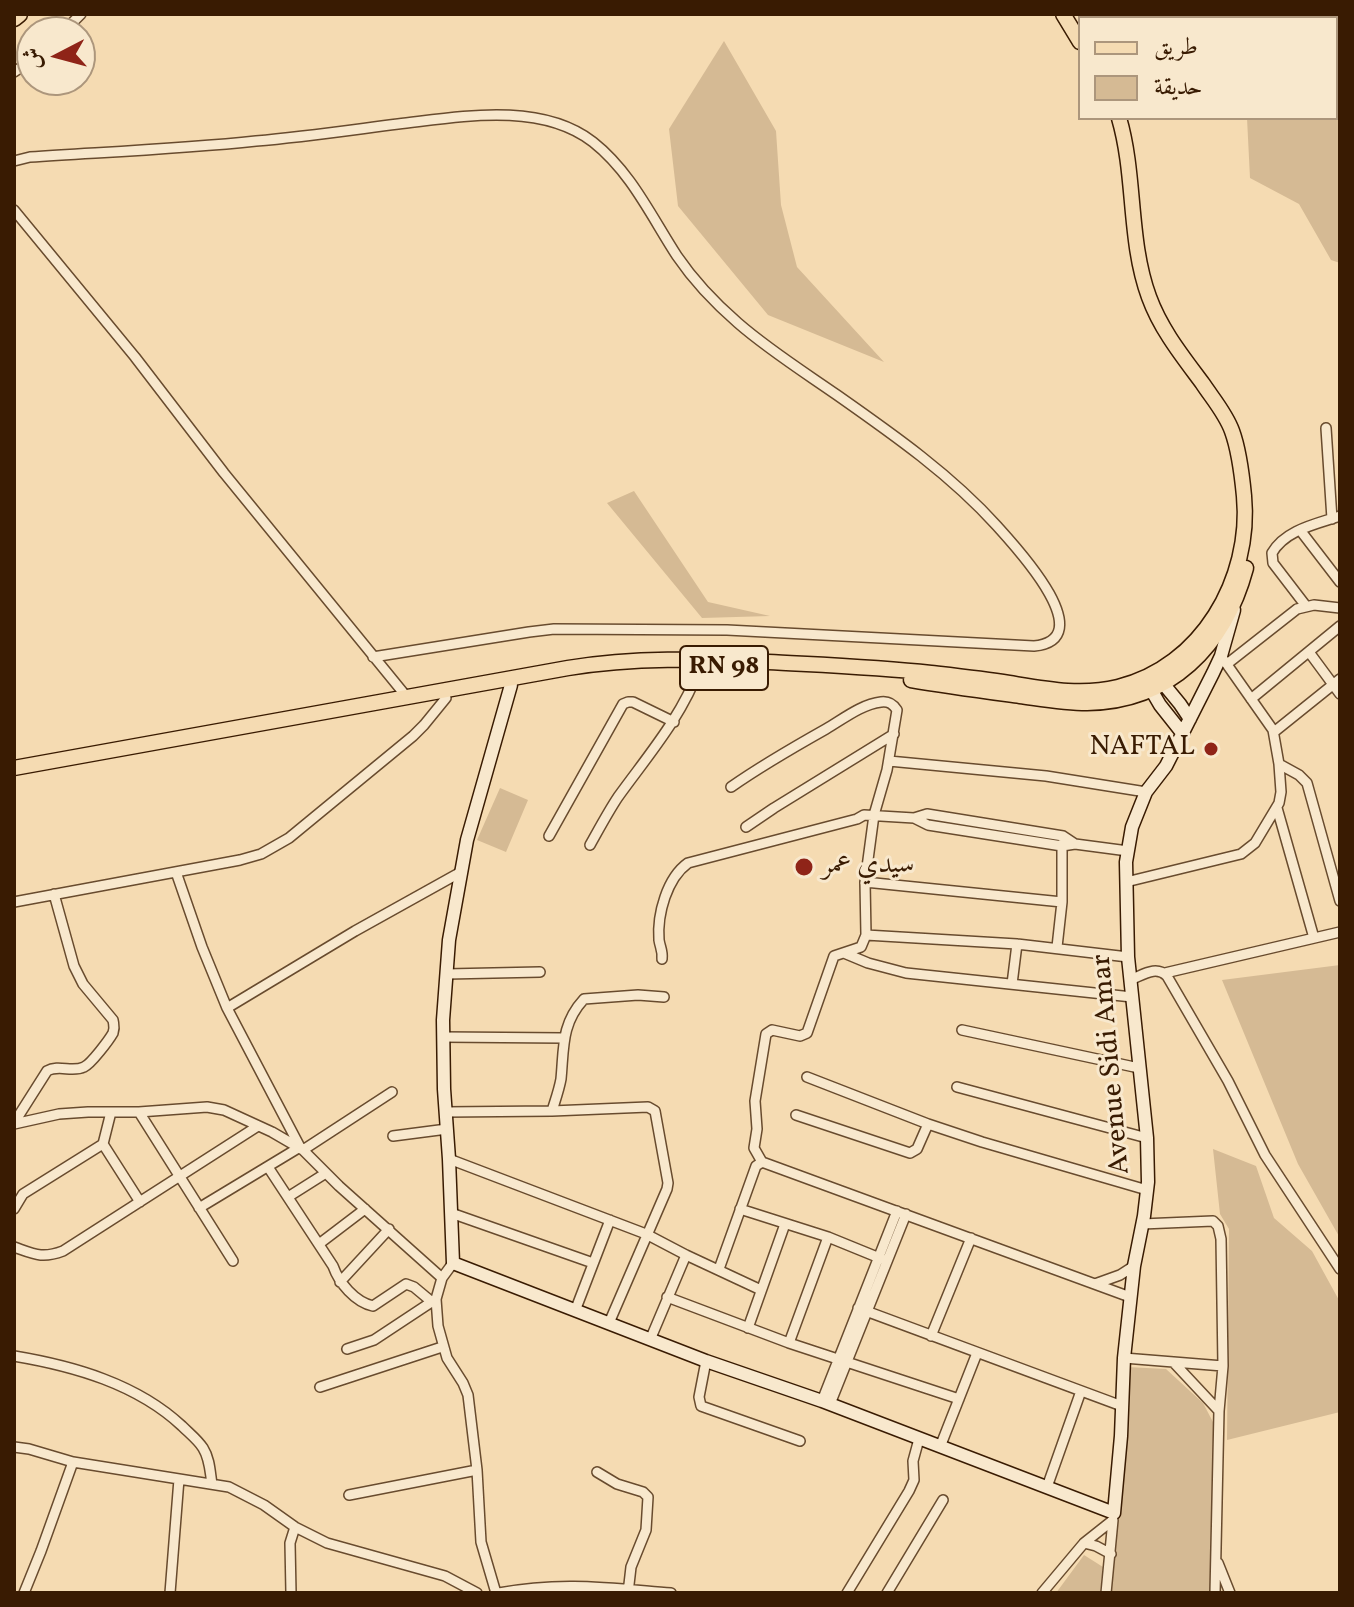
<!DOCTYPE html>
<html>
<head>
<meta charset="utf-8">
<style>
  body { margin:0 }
  #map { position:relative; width:1354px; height:1607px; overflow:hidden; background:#f5dbb2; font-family:Vollkorn,Amiri,serif }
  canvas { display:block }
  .frame { position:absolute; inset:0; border:16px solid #391b02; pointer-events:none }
  .legend { position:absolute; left:1078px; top:16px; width:260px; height:104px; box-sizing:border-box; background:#f8e8cd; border:2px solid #ac967c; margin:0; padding:10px 14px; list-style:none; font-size:24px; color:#391b02 }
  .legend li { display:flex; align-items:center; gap:16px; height:40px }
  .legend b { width:40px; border:2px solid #ac967c }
  .north { position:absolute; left:16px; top:16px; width:80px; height:80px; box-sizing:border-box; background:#f8e8cd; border:2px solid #ac967c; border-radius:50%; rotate:264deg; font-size:22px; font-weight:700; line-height:32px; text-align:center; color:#391b02 }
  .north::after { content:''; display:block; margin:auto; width:28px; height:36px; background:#8f2418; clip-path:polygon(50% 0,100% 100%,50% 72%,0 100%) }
</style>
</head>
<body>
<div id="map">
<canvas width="1354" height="1607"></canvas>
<div class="frame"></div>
<ul class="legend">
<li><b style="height:10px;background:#f5dbb2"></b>طريق</li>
<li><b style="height:22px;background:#d5ba94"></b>حديقة</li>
</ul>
<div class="north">ش</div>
</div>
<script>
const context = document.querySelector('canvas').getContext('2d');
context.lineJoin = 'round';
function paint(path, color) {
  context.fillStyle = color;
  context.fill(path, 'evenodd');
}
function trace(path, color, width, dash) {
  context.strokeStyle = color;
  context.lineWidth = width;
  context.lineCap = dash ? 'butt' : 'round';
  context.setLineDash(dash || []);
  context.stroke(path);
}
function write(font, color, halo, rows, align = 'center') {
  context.font = font + ' Vollkorn,Amiri,serif';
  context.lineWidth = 6;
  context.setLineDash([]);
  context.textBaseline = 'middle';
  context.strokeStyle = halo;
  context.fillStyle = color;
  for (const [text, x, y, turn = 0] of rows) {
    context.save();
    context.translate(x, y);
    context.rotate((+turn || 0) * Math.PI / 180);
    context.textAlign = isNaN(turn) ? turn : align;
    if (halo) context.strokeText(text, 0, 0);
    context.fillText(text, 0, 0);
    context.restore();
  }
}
const green = new Path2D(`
  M1116,14H1340V263L1331,260L1299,204L1250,178L1247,118H1336V18H1121Z
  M724,41L776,131L781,205L797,267L884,362L768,315L678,206L669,129Z
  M634,491L708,602L770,616L702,618L607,503Z
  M500,788L528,800L506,852L477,840Z
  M1340,965V1238L1298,1164L1222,980Z
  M1213,1149L1256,1166L1274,1218L1312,1251L1340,1302V1412L1227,1440L1229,1229L1220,1214Z
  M1127,1367L1166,1369L1203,1403L1213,1422L1214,1556L1210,1593H1110L1123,1470Z
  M1084,1555L1103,1567L1100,1593H1056Z`);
const street = new Path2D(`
  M63,32L81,14
  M14,72L32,60
  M14,161L30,157C105,152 181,149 256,141C304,137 351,130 398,124C459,117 540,101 593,142C631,172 651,216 677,256C694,281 715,303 738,323C769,350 804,372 837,395C894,435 951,475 997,526C1015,546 1102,639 1034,646L727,630L554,629L529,632L373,657
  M14,210L135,357L224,473L406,696
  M1326,428L1332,519
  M1300,530L1340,582
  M1306,606L1273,563L1272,553C1285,530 1316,524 1340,516
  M1309,652L1340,694
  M1227,664L1297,609L1314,605L1340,608
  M1251,699L1340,626
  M1274,732L1340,679
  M889,761L1046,776L1146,792
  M1279,764L1299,775L1307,783L1340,901
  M731,787C761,766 794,747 826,729C843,719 862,704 881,702C889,701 893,704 897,710L887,770L874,815L865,882L866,935L861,947L834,956L807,1033L800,1036L772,1030L766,1034L755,1101L757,1129L754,1148L762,1162
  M1277,808L1314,938
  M914,818L928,825L1062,846L1075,844L1128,851
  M746,827L774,808L894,734
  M549,836L623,704L628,702H633L674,722
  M590,845C599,829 608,812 618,797C649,754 681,718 700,667
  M176,872L202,947L227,1008L300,1147L199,1208
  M865,882L1062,902
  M1126,882L1241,854L1255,843L1279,803L1281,792L1279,764L1273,730L1221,656
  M14,902L240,860L261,854L289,838L413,736L424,725L446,698
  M866,935L1017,944L1128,957
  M1057,947L1062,902V844
  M844,953L868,963L906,973L1132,997
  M662,959C663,951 660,947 659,940C657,914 667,878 688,863L857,819L864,815L914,818L927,814L1063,836L1075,844
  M1165,973L1340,932
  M447,974L540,972
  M1130,980C1143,975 1156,965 1167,976L1228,1081L1265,1155L1340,1269
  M1012,984L1017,944
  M227,1008L355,931L461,872
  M962,1030L1139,1068
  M443,1037L563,1038
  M807,1077L928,1124L982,1142L1147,1190
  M957,1087L1147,1138
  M552,1111C555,1101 559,1090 561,1079C564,1048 561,1024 584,999L638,995L664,997
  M139,1112L233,1261
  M446,1112L552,1111L648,1107L655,1111L668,1183L667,1189L609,1323
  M796,1115L910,1153L917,1149L928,1124
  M14,1123L47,1071C59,1064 72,1073 84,1067C91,1064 109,1040 113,1033C115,1027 114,1026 113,1020L83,984L74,966L54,894
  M14,1124L59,1114L88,1112H139L207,1107L224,1110L272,1132L303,1150L339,1186L442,1278
  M393,1136L447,1129
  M103,1144L140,1202
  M303,1150L392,1092
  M449,1159L646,1234L686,1255L761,1290
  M268,1167L333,1266C339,1283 355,1302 373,1306L406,1284L414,1287L432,1302
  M288,1197L326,1173
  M14,1209L23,1194L103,1144L111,1112
  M740,1209L828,1237L882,1259
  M451,1213L593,1263
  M1142,1224L1213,1221L1218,1226L1221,1239L1223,1366L1219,1411L1215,1593
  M319,1244L365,1209
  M14,1247C34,1254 42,1259 63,1251L258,1126
  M453,1263L442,1278L436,1299L438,1326L447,1358L463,1383L468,1395L477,1470L481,1542L496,1593
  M719,1269L756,1166L762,1162L1130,1297
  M340,1282L389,1229
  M1095,1284L1120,1275L1134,1266
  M667,1297L789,1343L959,1399
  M858,1308L1122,1406
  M575,1311L610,1220
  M748,1328L785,1224
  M931,1336L971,1238
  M650,1340L686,1255
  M789,1343L828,1237
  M347,1349L374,1340L433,1301
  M14,1356C74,1366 137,1384 182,1426C189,1433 198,1440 203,1448C210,1459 210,1472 212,1484
  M1124,1358L1223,1366
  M706,1361L699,1397L701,1406L800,1441
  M1175,1364L1219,1411
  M320,1387L442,1347
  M822,1401L897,1211
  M830,1404L906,1214
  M14,1447L29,1449L73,1462
  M940,1447L977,1353
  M597,1472L617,1484L643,1492L648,1497L646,1530L631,1567L628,1593
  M1047,1487L1081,1391
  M349,1495L477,1470
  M1084,1543L1096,1546L1111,1554
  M1218,1563L1230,1593
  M24,1593L41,1551L73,1462L229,1487L264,1505L295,1527L327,1543L445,1576L477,1593
  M170,1593L179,1479
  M291,1593L290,1543L295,1527
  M499,1593C561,1581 609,1588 671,1593
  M847,1593L909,1491L914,1480L913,1461L919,1439
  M887,1593L943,1500
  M1042,1593L1084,1543L1113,1520
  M1106,1593L1113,1520`);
const secondary = new Path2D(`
  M1157,676L1180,704L1190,719
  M1146,681L1160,705L1183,734
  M511,685L467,840L449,940L443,1020L444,1089L449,1159L453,1263L706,1361L822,1401L1114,1513L1121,1436L1124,1358L1134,1266L1144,1216L1148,1182L1147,1138L1128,957L1126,862L1132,827L1146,792L1166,766L1213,673L1221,656L1234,610`);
const primary = new Path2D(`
  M1063,14L1080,42
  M911,680C947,686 984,691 1020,696C1042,699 1064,703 1087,703C1170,702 1225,646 1246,568
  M14,768L568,668C635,657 700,659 768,662C822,665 877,667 931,673C957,676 984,679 1009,683C1046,689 1081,696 1118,687C1201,667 1252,579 1244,496C1242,475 1239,450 1232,431C1226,414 1213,399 1203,384C1183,357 1161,330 1149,297C1128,240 1136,176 1119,118`);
const highway = new Path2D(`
  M14,18L19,14`);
const markers = [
  [1211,749,8,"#8f2418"],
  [804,867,10,"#8f2418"]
];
const shields = [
  [724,668,88]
];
const shieldNames = [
  ["RN 98",724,668]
];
const poiNames = [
  ["NAFTAL",1195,749],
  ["سيدي عمر",822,867,"left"]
];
const streetNames = [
  ["Avenue Sidi Amar",1113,1064,-95]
];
paint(green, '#d5ba94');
trace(street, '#684b2e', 12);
trace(secondary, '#391b02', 15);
trace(primary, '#391b02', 17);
trace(highway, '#391b02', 19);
trace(street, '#f8e8cd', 9);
trace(secondary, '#f8e8cd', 12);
trace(primary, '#f5dbb2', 14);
trace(highway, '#f5dbb2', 16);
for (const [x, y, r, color] of markers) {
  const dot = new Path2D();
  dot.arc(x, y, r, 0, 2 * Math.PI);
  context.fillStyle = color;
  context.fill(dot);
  trace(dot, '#f8e8cd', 3);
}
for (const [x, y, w] of shields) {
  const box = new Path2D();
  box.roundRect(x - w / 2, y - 22, w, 44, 6);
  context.fillStyle = '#f8e8cd';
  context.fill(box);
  trace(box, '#391b02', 2);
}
write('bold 26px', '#391b02', null, shieldNames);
write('28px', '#391b02', '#f8e8cd', poiNames, 'right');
write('28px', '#391b02', '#f8e8cd', streetNames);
</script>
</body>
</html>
